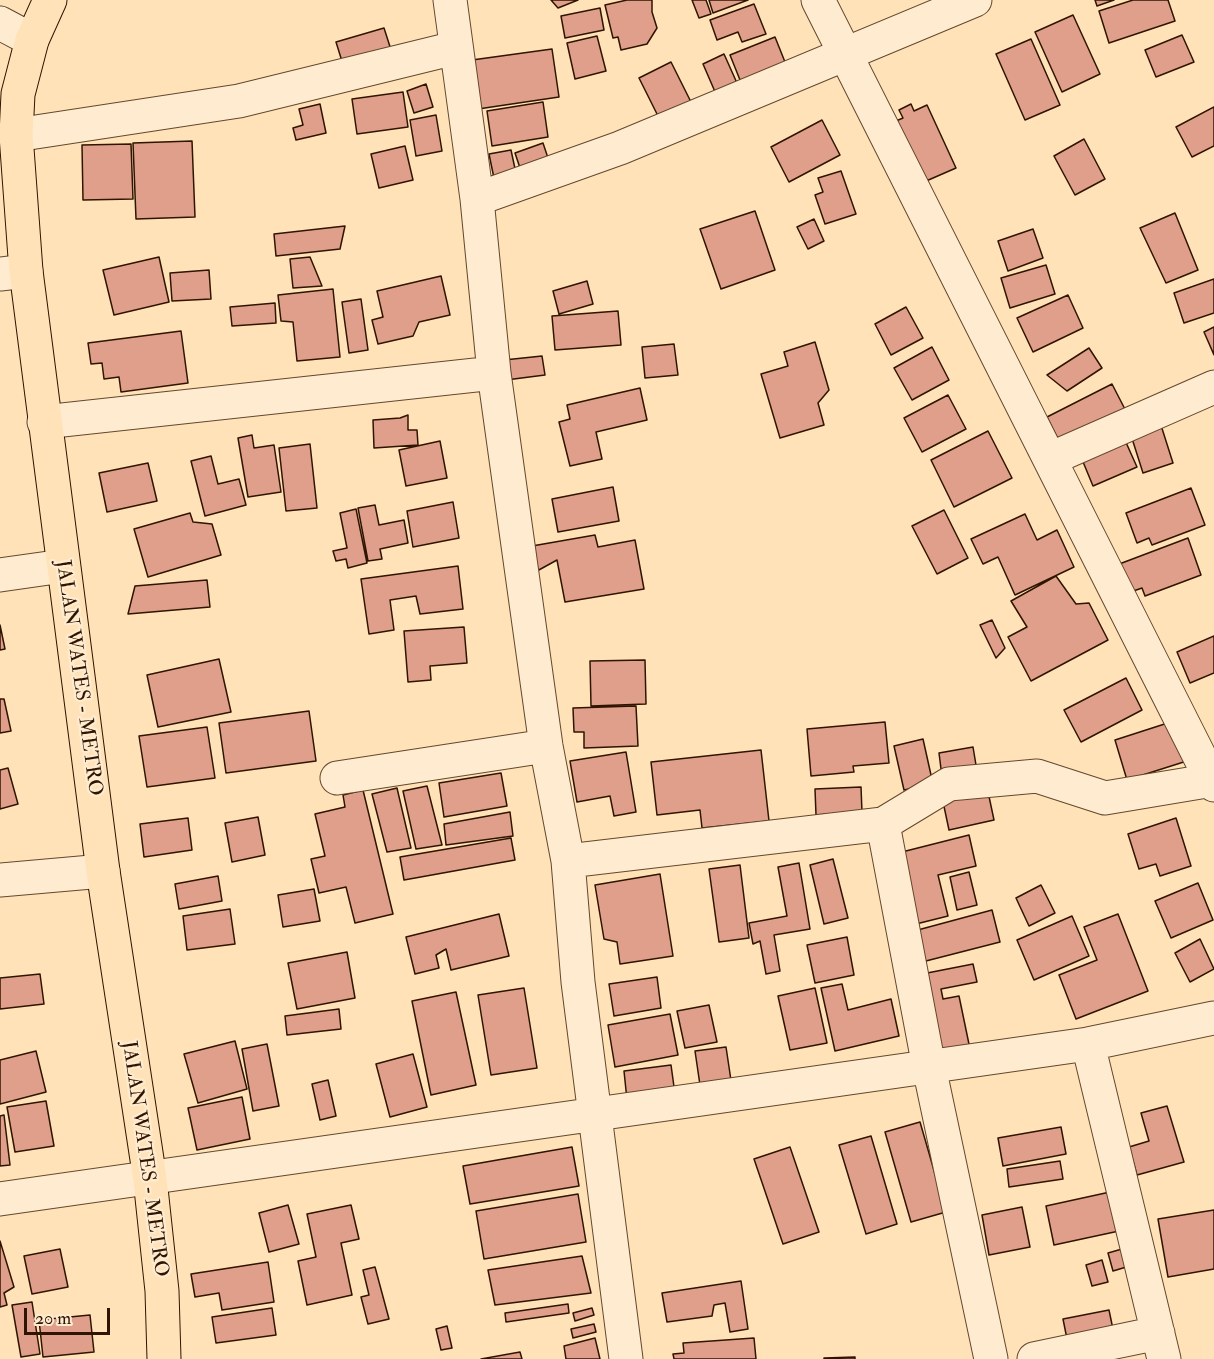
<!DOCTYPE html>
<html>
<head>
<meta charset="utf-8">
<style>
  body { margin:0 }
  #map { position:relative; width:1214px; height:1359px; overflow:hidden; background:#ffe2b7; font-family:"IM FELL Double Pica",serif }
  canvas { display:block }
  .scale { position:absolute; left:24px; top:1308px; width:86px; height:27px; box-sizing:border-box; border:3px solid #2f1501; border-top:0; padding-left:8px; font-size:18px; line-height:21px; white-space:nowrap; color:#2f1501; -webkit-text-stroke:4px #ffecd0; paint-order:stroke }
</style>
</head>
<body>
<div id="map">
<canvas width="1214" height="1359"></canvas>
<div class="scale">20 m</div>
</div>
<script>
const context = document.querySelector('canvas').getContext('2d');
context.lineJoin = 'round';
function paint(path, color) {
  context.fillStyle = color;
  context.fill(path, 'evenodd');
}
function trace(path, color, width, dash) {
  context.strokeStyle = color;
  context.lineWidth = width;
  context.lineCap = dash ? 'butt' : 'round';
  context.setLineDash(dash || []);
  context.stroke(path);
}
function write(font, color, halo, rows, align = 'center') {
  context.font = font + ' "IM FELL Double Pica",serif';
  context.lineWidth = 4.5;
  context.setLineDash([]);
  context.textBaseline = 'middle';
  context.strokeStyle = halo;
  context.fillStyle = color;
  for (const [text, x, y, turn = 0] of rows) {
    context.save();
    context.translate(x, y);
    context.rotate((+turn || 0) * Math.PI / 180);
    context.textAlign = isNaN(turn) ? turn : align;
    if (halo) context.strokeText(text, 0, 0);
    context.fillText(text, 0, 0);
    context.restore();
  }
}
const building = new Path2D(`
  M551,0H578L558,8Z
  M627,0H652V12L657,28L647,44L621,50L618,37L613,38L605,5Z
  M692,0H706L711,14L699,18Z
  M709,0H748L713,13Z
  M1095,0H1114L1097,6Z
  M1133,0H1168L1175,21L1109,43L1099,11Z
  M754,4L766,34L742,42L738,32L717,40L710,20Z
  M600,8L604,30L565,38L561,16Z
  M1073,15L1100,74L1062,92L1035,32Z
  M384,28L393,56L345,71L336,42Z
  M1182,35L1194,62L1156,77L1145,50Z
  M597,36L606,71L575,79L567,43Z
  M775,37L789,72L744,90L730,55Z
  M1031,39L1060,105L1025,120L996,54Z
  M552,49L559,97L478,109L472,60Z
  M724,54L741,92L719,101L703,64Z
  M671,62L693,106L661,122L639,78Z
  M426,84L433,107L414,113L407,91Z
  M403,92L408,127L357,134L352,99Z
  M543,102L548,137L492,146L487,111Z
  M320,104L326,133L296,140L293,128L303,125L299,109Z
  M911,104L914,111L927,105L956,168L917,185L889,124L903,118L899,110Z
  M1214,107V146L1192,157L1176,127Z
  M436,115L442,151L416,156L410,120Z
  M822,120L840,155L789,182L771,147Z
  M1084,139L1105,179L1075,195L1054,156Z
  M192,141L195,217L136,219L133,143Z
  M543,143L551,167L523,177L515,153Z
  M131,144L133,199L83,200L82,145Z
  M405,146L413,180L379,188L371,154Z
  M511,150L517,178L495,183L489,154Z
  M841,171L856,214L825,224L815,195L823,192L818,178Z
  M755,211L775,270L721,289L700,229Z
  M1175,213L1198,270L1166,283L1140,228Z
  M814,219L824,241L808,249L797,227Z
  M345,226L340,249L276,256L274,234Z
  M1033,229L1043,258L1008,271L998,241Z
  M159,257L169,302L114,315L103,270Z
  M310,257L322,286L293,288L290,259Z
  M1046,265L1055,294L1010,308L1001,278Z
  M209,270L211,299L172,301L170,273Z
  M441,276L450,315L419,322L413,336L378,344L372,320L383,317L377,291Z
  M1214,279V313L1184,323L1174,293Z
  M587,281L593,304L559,314L553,291Z
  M333,289L340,357L297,361L293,322L281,321L278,295Z
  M1068,295L1083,328L1033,352L1017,318Z
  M361,299L368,350L349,353L342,302Z
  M275,303L276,323L232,326L230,307Z
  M906,307L923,338L891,355L875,324Z
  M618,311L621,345L555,350L552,316Z
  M1214,327V355L1204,332Z
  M181,331L188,383L121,392L119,377L104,379L102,363L91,364L88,343Z
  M815,342L829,390L818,403L824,425L780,438L761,374L788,366L784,352Z
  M674,344L678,375L645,378L642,347Z
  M932,347L949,380L912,400L894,368Z
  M1089,348L1102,368L1067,391L1047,375Z
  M542,356L545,375L506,380L504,360Z
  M1112,384L1129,417L1064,451L1047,417Z
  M640,388L647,420L596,432L602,459L570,466L559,422L570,419L567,405Z
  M948,395L966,429L922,452L904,418Z
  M408,415V430H417L418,445L374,448L373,420L400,418Z
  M1159,419L1173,463L1143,473L1129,429Z
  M988,431L1012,478L954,507L931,460Z
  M252,435L254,448L274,445L281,492L248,497L238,438Z
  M1124,438L1137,467L1093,486L1081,457Z
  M440,441L447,478L406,486L399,450Z
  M310,444L317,508L286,511L279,448Z
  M211,456L218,484L239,479L246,505L205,516L191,461Z
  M148,463L157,501L107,512L99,473Z
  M613,487L619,521L558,532L552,499Z
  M1191,488L1205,525L1152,545L1149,538L1137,543L1126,513Z
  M453,502L459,538L413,547L407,511Z
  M375,505L379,525L404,520L408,543L380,549L382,559L368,561L358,508Z
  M356,509L367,563L348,568L346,559L336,561L333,551L347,548L340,513Z
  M944,510L968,558L937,574L912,526Z
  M190,513L193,522L212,524L221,555L148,577L134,529Z
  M1025,514L1037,540L1057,530L1074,567L1015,595L998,557L983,564L971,539Z
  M595,535L598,547L635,540L644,589L565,602L557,560L537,571L532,546Z
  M1188,538L1201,575L1145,596L1142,588L1125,594L1114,566Z
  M458,566L463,609L420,614L416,596L390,600L394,630L369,634L361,579Z
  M1056,576L1076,604L1089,603L1108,640L1031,681L1008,637L1027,627L1011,601Z
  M207,580L210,607L128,614L135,586Z
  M992,620L1005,648L996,658L980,625Z
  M0,625L5,649L0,650Z
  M464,627L467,663L430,666L431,680L408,682L404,631Z
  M1214,636V673L1190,683L1177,652Z
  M219,659L231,712L158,727L147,675Z
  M645,660L646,704L591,706L590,661Z
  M1126,678L1142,710L1081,742L1064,710Z
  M0,699H4L11,731L0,733Z
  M636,706L638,746L584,748V732H574L573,708Z
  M309,711L316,761L226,773L219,723Z
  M1177,720L1190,760L1127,780L1115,740Z
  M885,722L889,763L853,766L854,772L811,776L807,729Z
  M207,727L215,778L147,787L139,736Z
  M923,739L933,784L904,790L894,746Z
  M973,747L977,771L942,777L939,753Z
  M761,750L769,821L702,828L700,810L657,815L651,762Z
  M626,752L636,812L614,816L610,796L577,802L570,761Z
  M8,768L18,804L0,809V770Z
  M501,773L507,806L444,817L439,783Z
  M427,786L442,845L416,849L403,791Z
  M861,787L862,812L816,815L815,789Z
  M987,787L994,820L949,830L942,797Z
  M397,788L411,848L387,852L372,794Z
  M363,790L393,914L355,923L346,887L319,893L311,859L325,856L315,814L345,807L343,795Z
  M510,812L513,836L446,845L444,824Z
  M258,817L265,855L232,862L225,823Z
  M188,818L192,850L144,857L140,824Z
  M1176,818L1191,866L1160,876L1156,864L1139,869L1128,834Z
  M969,835L976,866L938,875L948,916L916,924L898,853Z
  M511,838L515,860L404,880L400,857Z
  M833,859L848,918L824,924L810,865Z
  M799,863L810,929L774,935L780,971L766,974L760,941L753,944L749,923L787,916L778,867Z
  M740,865L749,938L719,942L709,869Z
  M969,872L977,905L957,910L950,877Z
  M660,874L673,956L620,964L617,942L604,939L595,885Z
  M218,876L222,901L179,909L175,884Z
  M1198,883L1213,920L1171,938L1155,901Z
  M1041,885L1055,913L1029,926L1016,898Z
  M314,889L320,921L283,927L278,895Z
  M230,909L235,944L187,950L183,916Z
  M992,910L1000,942L922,962L914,931Z
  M499,914L509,956L451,970L446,949L436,955L439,968L415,974L406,937Z
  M1118,914L1148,991L1076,1019L1059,975L1097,960L1084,927Z
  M1072,916L1089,956L1034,980L1017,940Z
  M847,937L854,975L815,983L807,945Z
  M1200,939L1214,969L1190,982L1175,953Z
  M347,952L355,998L297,1009L288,963Z
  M973,964L977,982L941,989L943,999L959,996L970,1049L933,1056L917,975Z
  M40,974L44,1004L0,1009V978Z
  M657,977L661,1008L614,1016L609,984Z
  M842,984L848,1010L891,999L899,1036L835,1051L821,988Z
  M524,988L537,1068L491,1075L478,995Z
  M815,988L827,1043L790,1050L778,996Z
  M456,992L476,1085L431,1095L412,1001Z
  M709,1005L717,1042L685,1048L677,1011Z
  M339,1009L341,1029L287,1035L285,1016Z
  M670,1014L678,1055L615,1067L608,1025Z
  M235,1041L247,1089L198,1103L184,1054Z
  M267,1044L279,1106L253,1111L242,1049Z
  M726,1047L732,1087L701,1092L695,1051Z
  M36,1051L46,1092L0,1104V1060Z
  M413,1054L427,1107L390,1117L376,1064Z
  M671,1065L675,1094L627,1100L624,1071Z
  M328,1080L336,1116L320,1120L312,1084Z
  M242,1097L250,1139L197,1150L188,1108Z
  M46,1101L54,1146L15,1152L7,1107Z
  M1167,1106L1184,1162L1137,1175L1129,1147L1149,1141L1141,1113Z
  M4,1115L10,1165L0,1166V1116Z
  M920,1122L946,1212L911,1222L885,1132Z
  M1061,1127L1066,1154L1003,1166L998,1138Z
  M871,1136L897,1224L866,1234L839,1145Z
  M572,1147L579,1186L470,1204L463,1166Z
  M790,1147L819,1232L783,1244L754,1159Z
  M1060,1161L1063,1179L1009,1187L1007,1169Z
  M1110,1192L1119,1231L1054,1245L1046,1206Z
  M578,1194L586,1242L484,1259L476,1211Z
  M288,1205L299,1244L269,1252L259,1213Z
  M351,1205L359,1239L341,1243L352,1295L307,1305L298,1261L316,1257L307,1214Z
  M1022,1207L1030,1247L989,1255L982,1215Z
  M1214,1210V1269L1168,1277L1158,1219Z
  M0,1241L14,1287L4,1293L7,1305L0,1307Z
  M1129,1247L1133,1265L1113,1271L1108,1253Z
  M60,1249L68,1287L32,1294L24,1256Z
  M582,1256L591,1293L495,1305L488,1270Z
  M1102,1260L1108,1282L1092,1286L1086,1265Z
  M268,1262L274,1302L222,1310L219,1293L195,1297L191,1274Z
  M375,1267L389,1319L368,1324L361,1297L369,1295L363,1270Z
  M741,1281L748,1329L730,1332L725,1303L714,1305L712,1316L667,1322L662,1293Z
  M32,1302L40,1354L21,1357L12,1305Z
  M568,1304L569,1313L506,1322L505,1313Z
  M272,1308L276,1335L216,1343L212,1317Z
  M592,1308L594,1315L575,1321L573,1313Z
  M1109,1310L1115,1339L1069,1349L1063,1319Z
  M90,1315L94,1352L43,1357L39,1320Z
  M594,1324L596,1332L573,1338L571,1329Z
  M447,1326L452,1348L441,1350L436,1329Z
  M595,1338L600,1359H566L564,1346Z
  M754,1338L756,1359H674L673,1354L684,1353L683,1343Z
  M520,1352L522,1359H481Z
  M855,1357V1359H824V1358Z`);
const minor = new Path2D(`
  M450,0L477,199L494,373L546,746L568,861L578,982L626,1359
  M818,0L1214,785
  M0,23L32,40
  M16,135L239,101L455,48
  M477,199L620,148L975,0
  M0,274L26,271
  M44,422L494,373
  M1050,459L1214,387
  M0,575L63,566
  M337,778L546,746
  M883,824L929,1067L991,1359
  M568,861L883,824L949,784L1037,776L1105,798L1213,780
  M0,880L103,871
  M1088,1044L1164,1359
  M0,1199L1088,1044L1214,1018
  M1034,1359L1158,1333`);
const major = new Path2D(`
  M50,0L32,40L18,94L16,135L26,271L103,871L150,1179L162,1291L164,1359`);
const streetNames = [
  ["JALAN WATES - METRO",78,678,82],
  ["JALAN WATES - METRO",144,1159,82]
];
paint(building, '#e09f8a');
trace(building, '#2f1501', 1.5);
trace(minor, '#63482e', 35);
trace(major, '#2f1501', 35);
trace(minor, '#ffecd0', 33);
trace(major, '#ffe2b7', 33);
write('20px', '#2f1501', '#ffecd0', streetNames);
</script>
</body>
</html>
